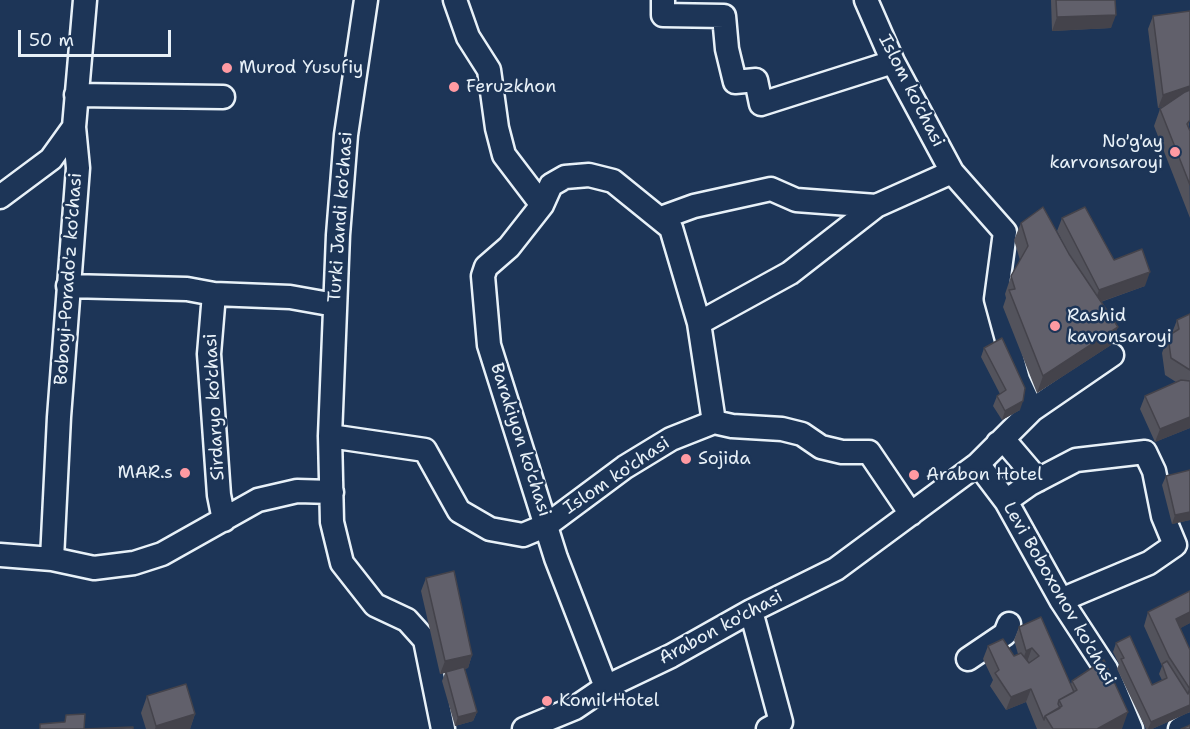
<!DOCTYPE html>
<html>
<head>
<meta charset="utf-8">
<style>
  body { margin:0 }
  #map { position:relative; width:1190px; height:729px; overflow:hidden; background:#1d3557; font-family:"Shantell Sans",sans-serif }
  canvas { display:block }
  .scale { position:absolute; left:18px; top:30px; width:153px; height:27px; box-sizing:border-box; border:3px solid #e8f1f8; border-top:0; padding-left:8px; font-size:18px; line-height:21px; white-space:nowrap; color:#e8f1f8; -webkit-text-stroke:4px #1d3557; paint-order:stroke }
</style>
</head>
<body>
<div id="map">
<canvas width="1190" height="729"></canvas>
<div class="scale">50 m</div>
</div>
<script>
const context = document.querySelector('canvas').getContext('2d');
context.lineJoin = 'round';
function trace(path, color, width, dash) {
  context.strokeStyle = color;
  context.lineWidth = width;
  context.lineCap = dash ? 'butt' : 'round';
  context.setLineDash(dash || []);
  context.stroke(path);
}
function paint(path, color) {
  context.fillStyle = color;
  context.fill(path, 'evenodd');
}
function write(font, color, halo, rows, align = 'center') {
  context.font = font + ' "Shantell Sans",sans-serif';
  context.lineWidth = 5;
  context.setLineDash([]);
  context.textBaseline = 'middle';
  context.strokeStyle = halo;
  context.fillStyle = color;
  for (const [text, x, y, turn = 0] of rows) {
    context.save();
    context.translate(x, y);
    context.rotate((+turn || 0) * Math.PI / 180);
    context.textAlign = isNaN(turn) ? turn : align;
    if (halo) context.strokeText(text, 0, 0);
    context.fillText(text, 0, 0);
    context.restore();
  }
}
const minor = new Path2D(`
  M366,0L346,135L338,235L330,436L332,522L342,563L375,605L407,620L425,640L443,729
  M455,0L468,37L489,70L497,128L504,155L542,205
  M663,0V15L724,16L727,49L735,82L756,80L761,104L893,62
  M866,0L893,62L952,172L1005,232L996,299L1018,380L1032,410
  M76,95L223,97
  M0,197L51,159L74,127
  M661,218L694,206L771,189L796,200L876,206
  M68,286L187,289L214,294L290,297L335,305
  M214,294L209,354L219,495L224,520
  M699,323L790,273L876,206L952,172
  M330,436L425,450L459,511L490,529L523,535L547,525L625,467L671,439L714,422L732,426L782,429L802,434L821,447L842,452H869L911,514
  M998,443L1009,446L1038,480
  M978,464L1006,501L1061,600L1106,669L1131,729
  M1006,501L1030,484L1076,460L1145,452L1154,471L1163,516L1175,545L1149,563L1061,600
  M0,555L52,559L94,568L134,563L162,554L258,500L297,491L332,492
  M52,559L59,417L78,168L74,127L85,0
  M751,611L781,722L768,729
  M968,659L1005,634L1009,624
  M606,687L556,558L489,345L483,276L486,267L509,247L542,205L551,185L565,177L589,175L613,181L671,228L699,323L714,422
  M524,729L575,708L606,687L671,656L751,611L836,569L978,464L1032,410L1112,355
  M1180,729L1190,723`);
const wall = new Path2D(`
  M1051,0H1115L1111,28L1052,31Z
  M1190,11L1189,130L1190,218L1154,126L1160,109L1163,107L1158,108L1148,29L1153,16Z
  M1062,218L1145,286L1101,302L1111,345L1037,393L1003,307L1006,298L1005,294L1011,276L1020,260L1014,240L1021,223L1069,254L1057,231Z
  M1190,314V428L1155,442L1140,409L1145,396L1176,382L1165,375L1162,353L1168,336L1172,333L1177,320Z
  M984,348L1020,410L1002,420L993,406L997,396L1000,394L981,357Z
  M1190,470V520L1172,524L1162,485L1166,476Z
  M426,578L472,655L468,668L464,669L477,712L473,721L455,726L442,681L445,673L440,674L421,591Z
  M1148,612L1190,623L1180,628L1190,650V712L1152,729H1146L1117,669L1119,664L1113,652L1116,643L1152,685L1162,680L1159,674L1162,666L1144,626Z
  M1019,627L1071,684L1072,681L1122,729H1037L1026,702L1006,710L990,686L993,680L983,659L988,646L1014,656L1018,654L1014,640Z
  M147,696L195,714L190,729H146L141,713Z`);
const shadedWall = new Path2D(`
  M1116,15L1111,28L1052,31L1057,17Z
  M1190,86V98L1158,108L1163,95Z
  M1150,272L1145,286L1094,304L1099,290Z
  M1118,327L1111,345L1037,393L1043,376Z
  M1023,401L1020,410L1002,420L1005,411Z
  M1190,417V428L1155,442L1160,429Z
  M1190,512V520L1172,524L1175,515Z
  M1190,612V623L1172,633L1176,619Z
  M1032,648L1027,662L1021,665L1026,651Z
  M472,655L468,668L440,674L445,661Z
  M1031,689L1026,702L1006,710L1011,697Z
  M1190,705V712L1152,729H1148L1151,722Z
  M477,712L473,721L455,726L458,717Z
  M1128,712L1122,729H1097Z
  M195,714L190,729H155L156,726Z`);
const building = new Path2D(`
  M1056,0H1115L1116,15L1057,17Z
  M1190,11V86L1163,95L1153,16Z
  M1190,90V120L1187,124L1190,131V185L1160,109L1185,92Z
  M1043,207L1069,254L1118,327L1043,376L1009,290L1015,289L1011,276L1028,246L1021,223Z
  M1085,207L1114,260L1142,249L1150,272L1099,290L1062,218Z
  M1190,314V370L1171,358L1168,336L1179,329L1177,320Z
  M1002,338L1025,388L1023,401L1005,411L997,396L1006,390L984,348Z
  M1181,380L1190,381V417L1160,429L1145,396Z
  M1190,470V512L1175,515L1166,476Z
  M454,571L472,655L445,661L426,578Z
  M1190,591V612L1176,619L1190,650V689L1169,657L1148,612Z
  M1041,617L1074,692L1059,700L1058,704L1060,708L1045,716L1044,720L1031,689L1011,697L995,673L999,670L988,646L1003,639L1014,656L1021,653L1029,663L1039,656L1032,648L1026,651L1019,627Z
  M1130,636L1152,685L1167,678L1162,664L1167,661L1188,694L1190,688V705L1151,722L1121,659L1124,658L1116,643Z
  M1104,660L1128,712L1097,729H1053L1045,716L1062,706L1059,700L1077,690L1072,681Z
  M464,667L477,712L458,717L446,672Z
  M186,684L195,714L156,726L147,696Z
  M85,714L84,729L133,727V729H40V724L65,722L66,715Z
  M1190,725V729H1181L1188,726Z`);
const markers = [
  [227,68,6,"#ff9aa2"],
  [454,87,6,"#ff9aa2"],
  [1175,152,6,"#ff9aa2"],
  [1055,326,6,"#ff9aa2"],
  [686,459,6,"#ff9aa2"],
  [185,473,6,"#ff9aa2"],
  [914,475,6,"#ff9aa2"],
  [547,701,6,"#ff9aa2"]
];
const poiNames = [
  ["Murod Yusufiy",239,68],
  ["Feruzkhon",466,87],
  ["No'g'ay",1163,142,"right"],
  ["karvonsaroyi",1163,163,"right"],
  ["Rashid",1067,316],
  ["kavonsaroyi",1067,337],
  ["Sojida",698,459],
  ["MAR.s",173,473,"right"],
  ["Arabon Hotel",926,475],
  ["Komil Hotel",559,701]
];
const streetNames = [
  ["Islom ko'chasi",911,91,63],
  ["Turki Jandi ko'chasi",341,217,-86],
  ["Boboyi-Porado'z ko'chasi",69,279,-86],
  ["Sirdaryo ko'chasi",215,407,-93],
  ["Barakiyon ko'chasi",520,440,72],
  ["Islom ko'chasi",617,476,-34],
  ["Levi Boboxonov ko'chasi",1059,594,60],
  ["Arabon ko'chasi",721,628,-28]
];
trace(minor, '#e8f1f8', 27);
trace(minor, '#1d3557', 22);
paint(wall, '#53535c');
paint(shadedWall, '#44434b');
paint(building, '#61606b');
trace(building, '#44434b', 1.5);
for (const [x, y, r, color] of markers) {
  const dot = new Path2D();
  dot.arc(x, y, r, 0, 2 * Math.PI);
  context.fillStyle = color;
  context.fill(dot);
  trace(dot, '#1d3557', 2);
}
write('18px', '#e8f1f8', '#1d3557', poiNames, 'left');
write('18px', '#e8f1f8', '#1d3557', streetNames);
</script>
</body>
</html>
